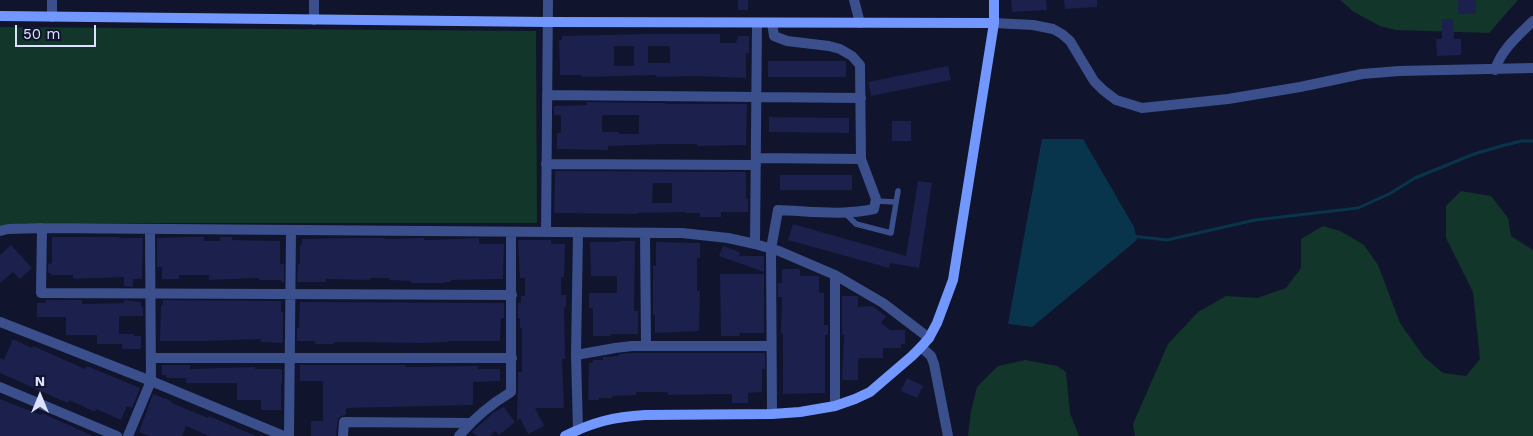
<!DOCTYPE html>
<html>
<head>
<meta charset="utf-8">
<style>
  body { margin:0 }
  #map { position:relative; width:1533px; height:436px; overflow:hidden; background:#10142c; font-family:"Work Sans",sans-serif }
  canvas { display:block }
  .north { position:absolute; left:15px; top:371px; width:50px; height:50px; -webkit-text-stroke:4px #10142c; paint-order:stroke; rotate:0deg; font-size:14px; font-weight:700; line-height:20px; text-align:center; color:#dbe1ff }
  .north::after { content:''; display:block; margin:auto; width:18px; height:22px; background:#dbe1ff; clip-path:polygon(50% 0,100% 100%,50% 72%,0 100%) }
  .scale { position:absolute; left:15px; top:25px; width:81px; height:22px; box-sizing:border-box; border:2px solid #dbe1ff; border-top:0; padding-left:6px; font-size:15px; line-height:18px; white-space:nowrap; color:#dbe1ff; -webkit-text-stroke:4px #10142c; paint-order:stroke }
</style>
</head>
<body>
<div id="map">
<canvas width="1533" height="436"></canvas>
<div class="north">N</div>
<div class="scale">50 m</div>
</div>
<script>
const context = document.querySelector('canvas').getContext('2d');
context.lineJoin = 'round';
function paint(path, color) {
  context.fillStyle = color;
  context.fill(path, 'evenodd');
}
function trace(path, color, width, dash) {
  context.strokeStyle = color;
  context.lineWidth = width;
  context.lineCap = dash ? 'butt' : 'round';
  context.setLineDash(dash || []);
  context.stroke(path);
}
const green = new Path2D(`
  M1340,0H1518L1489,33L1396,30L1380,26L1354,12Z
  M0,27L536,31L537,223H27L0,226Z
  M1461,191L1491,196L1508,218L1511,236L1533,250V436H1135L1133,424L1168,344L1198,312L1226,296L1257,298L1286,288L1301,268V239L1323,226L1340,231L1364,245L1378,265L1400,323L1424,357L1443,373L1466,376L1480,359L1473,292L1446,238V206Z
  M1025,360L1057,366L1066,372L1070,413L1079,436H968L971,411L977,387L998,366Z`);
const water = new Path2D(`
  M1042,139H1083L1134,227L1137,240L1032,327L1008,324Z`);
const stream = new Path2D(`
  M1132,236L1167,240L1255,220L1358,208L1389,194L1415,178L1474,154L1505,145L1522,141H1533`);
const building = new Path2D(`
  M738,0H748V10H738Z
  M1011,0H1046L1047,10L1012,12Z
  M1064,0H1097V7L1065,9Z
  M1458,0H1476V14H1458Z
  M1442,19H1453L1454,39H1461V55L1437,56L1436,39H1442Z
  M646,34H720V43H736L738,36H749V53H746V78L698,76L656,77V75L582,77V75H560L559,40H562V36ZM614,46H634V66H614ZM648,46H670V63H648Z
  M768,61H846V77H768Z
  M948,66L951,80L871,96L868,82Z
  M587,102L665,103V104H747L746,145L697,146V144H664L608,146V150L557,149V133H561V115H554V106L587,105ZM602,115H639V134H619V132H602Z
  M769,117L849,118V133L769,132Z
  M892,121H911V141H892Z
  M555,171L746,172V199H748V212H721V217H700V213H685V212L637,213V214L554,213ZM653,183H672V203H652Z
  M780,175H852V190H780Z
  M918,181L932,183L919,268L890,263L889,268L788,240L793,224L906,256Z
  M52,237H119V238H143L142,279H133V287L124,286V277L73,279V275H51V273H48V264L52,263Z
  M185,237H204V241H220V237H232V240L280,241V264H284V282H281V280H259V278L209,280V275H179V279H162V267H157V238Z
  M352,238H385V239L424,238V240L479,238V244H504L503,279L451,280V282H444V283H411V281L390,280V278H370V280L326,279V282H297L298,264H300V245H302V239Z
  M518,240H551V244H565L564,277H561V295H566V307H564L565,359H562L564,408H535L544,426L528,434L520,418L517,421L518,372H522V328H520V318H518V303H521V296H525V278H520Z
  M619,241H635L634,311H638V334H610V336H593V308H589V293H617V276H591L590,242H619Z
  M656,242L700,243V258H697V291H700L699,331L655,333V315H653V266H656Z
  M11,245L32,268L20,279L13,272L0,283V255Z
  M723,246L740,252L739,256H764V272L719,256Z
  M782,269H800V276H819V293H824V325H828V335H825V393L783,394V334H781L782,297H778V283H782Z
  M720,274H764V333H739L740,336H721Z
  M842,296H858V307L872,306L886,316L881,323L890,330H905V344H901V348H883V358H858V380H842L844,335H842Z
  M46,300H82V304L124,303V300L141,302V307H143V316H119V334H134V336H141V349H122V344H97V335H66V317H37V303H46Z
  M163,300L281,301V312H283V341L282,343L261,342V339L203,341H160L161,305H163Z
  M300,302L504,303V318H501L500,341H448V342L424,343L344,342H334V344H315V341H297V328H299Z
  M13,339L32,348L33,346L85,369L87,366L140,388L132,408L127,406L121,420L96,409L95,412L69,400L68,403L0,373V358L4,360Z
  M632,353H765V369H762V392L748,393V403H732V394L668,395V392H636V395L612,396V398H599V400H588L589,363H593V360H603V357L619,356V354Z
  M162,365H190V369L255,367V369H282V383H281V410H261V400H237V383H186V378H166V375H162Z
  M300,365H405V367L478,366V369H500V381L473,382V405L346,408V415L341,416L338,419L336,436H311V421H323V381H300Z
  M907,378L923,386L917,398L901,391Z
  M153,394L172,401V403L208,418L209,416L256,436H209L186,426L182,436H149L139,432Z
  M0,399L41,415L42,413L93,436H0Z
  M504,407L515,422L499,435L495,431L490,436H477L472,432L494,412Z`);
const lane = new Path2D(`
  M875,201L896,202
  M844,212L856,224L891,233L898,191`);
const street = new Path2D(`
  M314,0V20
  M854,0L860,23
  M52,17V0
  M772,23L774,36L787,41L829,46L840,49L852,56L860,65L861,159L876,199L874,209C843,216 809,211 778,210L771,249L772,414
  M994,23L1033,25L1053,29L1062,34L1070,41L1094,81L1103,90L1116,100L1142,108L1228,99L1300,87L1362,74L1399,71L1533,68
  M1495,70C1501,50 1518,36 1533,21
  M547,95L861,98
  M756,158L861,159
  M546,164L756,165
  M42,228L41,293L512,295
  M0,231L8,229L42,228L682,233L728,238L755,244L779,251L835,275L883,303L929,338
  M546,232L548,0
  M578,232L576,355L578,430
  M645,233L646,346
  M755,244L757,23
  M835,275V406
  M0,322L151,381L284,436
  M921,347L931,356L934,364L948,436
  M576,355L615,348L632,346H771
  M151,358H512
  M0,387L117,436
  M128,436L151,381L150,229
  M289,436L291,231
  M343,436L344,422L470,423
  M459,436C474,418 491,404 511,392V232`);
const secondary = new Path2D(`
  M0,16L548,22L994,23L953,280L937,323L929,338L921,347L912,356L870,392L855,399L835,406L800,412L772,414L645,415C613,417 593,422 565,436
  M994,23V0`);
paint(green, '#13362a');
paint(water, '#09354c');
trace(stream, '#09354c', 3);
paint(building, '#1b204d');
trace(lane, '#3a4f8c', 5.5);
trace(street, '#3a4f8c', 10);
trace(secondary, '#7298ff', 10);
</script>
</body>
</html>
